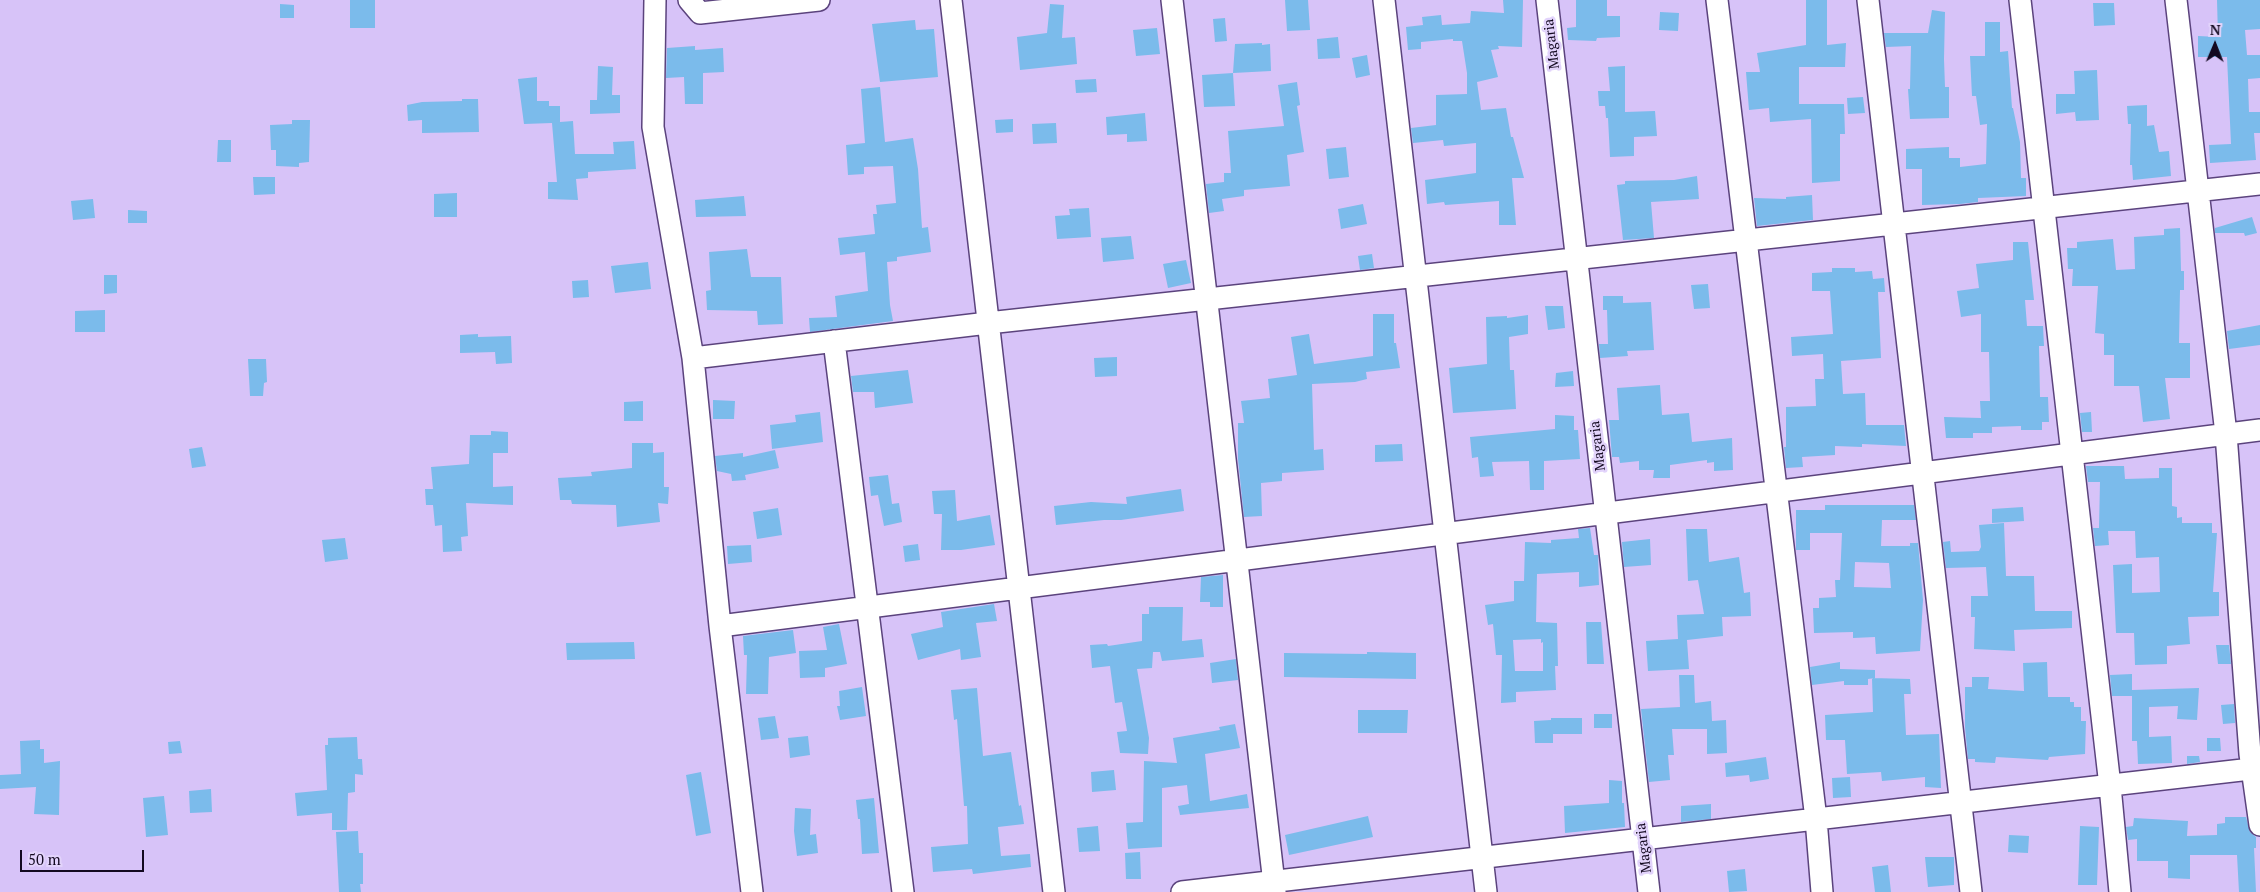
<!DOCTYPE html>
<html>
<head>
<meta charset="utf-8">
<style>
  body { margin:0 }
  #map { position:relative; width:2260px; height:892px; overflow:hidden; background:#d7c3f8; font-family:"PT Serif",serif }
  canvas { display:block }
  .north { position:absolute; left:2190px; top:20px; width:50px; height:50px; -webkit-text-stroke:4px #e2d3fb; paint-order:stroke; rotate:1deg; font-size:14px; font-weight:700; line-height:20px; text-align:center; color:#130920 }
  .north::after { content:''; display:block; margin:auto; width:18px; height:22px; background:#130920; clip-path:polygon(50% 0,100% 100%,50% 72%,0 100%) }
  .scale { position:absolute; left:20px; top:850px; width:124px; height:22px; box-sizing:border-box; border:2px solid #130920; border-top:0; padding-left:6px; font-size:15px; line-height:18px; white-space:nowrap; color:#130920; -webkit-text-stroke:4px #e2d3fb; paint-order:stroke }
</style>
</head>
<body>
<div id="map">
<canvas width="2260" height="892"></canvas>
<div class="north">N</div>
<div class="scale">50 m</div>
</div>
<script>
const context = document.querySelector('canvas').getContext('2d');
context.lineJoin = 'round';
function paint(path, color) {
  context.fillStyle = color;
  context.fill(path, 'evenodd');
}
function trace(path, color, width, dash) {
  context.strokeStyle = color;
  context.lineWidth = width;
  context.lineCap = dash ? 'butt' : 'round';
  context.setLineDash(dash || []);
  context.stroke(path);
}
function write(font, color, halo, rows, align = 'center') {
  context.font = font + ' "PT Serif",serif';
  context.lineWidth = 5;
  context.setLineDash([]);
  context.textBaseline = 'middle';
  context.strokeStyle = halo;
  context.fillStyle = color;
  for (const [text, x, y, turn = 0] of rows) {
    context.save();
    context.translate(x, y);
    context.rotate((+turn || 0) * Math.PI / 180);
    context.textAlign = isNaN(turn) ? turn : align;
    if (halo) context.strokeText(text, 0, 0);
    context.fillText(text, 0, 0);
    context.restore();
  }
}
const building = new Path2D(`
  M350,0H375V28H350Z
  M1285,0H1308L1310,30L1287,31Z
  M1503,0H1523L1522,47L1498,46L1499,49L1491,50L1498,77L1477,82L1481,110L1506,108L1511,137H1513L1524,178H1512L1516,225H1499V201L1445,205L1444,202L1427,204L1425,180L1476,173V143L1444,146L1443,140L1413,143L1411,128L1436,125V95L1467,94V73L1462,41H1453V39L1421,42V49L1408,50L1406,27L1423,25L1422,17L1441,15L1442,25L1470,23L1471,11L1504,13Z
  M1576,0H1607V16H1620V37L1597,38L1596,41L1568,40L1567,28L1576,27Z
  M1806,0H1827V45L1846,43L1845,67H1799V104H1844L1845,134H1840V181L1812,183L1811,119L1770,122L1769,108L1749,110L1746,72H1760L1757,53L1806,45Z
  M2217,0H2260V29L2245,30L2247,55H2260V78L2248,79L2249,112H2260V133H2254L2256,160L2210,163L2209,145L2231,144L2227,57H2198V36L2218,37Z
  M2093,3H2114L2115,25L2094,26Z
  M280,4L294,5V18H280Z
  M1050,4L1064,5L1062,38L1075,37L1077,64L1020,70L1017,37L1047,33Z
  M1932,10L1945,12L1944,59L1945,87H1949V118L1910,119L1908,89H1910L1911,46L1886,47L1884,33H1928Z
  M1660,12L1679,13L1678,31L1659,30Z
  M1225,18L1227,41L1215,42L1213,19Z
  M915,20L916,30L934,29L938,77L880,82L872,24Z
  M1985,22H2000V52L2008,51L2012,108H2013L2020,142L2021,178H2026V196L1978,198V202L1960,204L1922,205V169H1906V149L1949,147V158H1960V167L1986,164L1987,124L1980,125L1976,96H1972L1970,56H1985Z
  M1157,28L1160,54L1136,56L1133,30Z
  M1338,37L1340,58L1318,59L1317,39Z
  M1262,43V45L1270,44L1271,71L1233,73L1235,44Z
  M695,46V50L723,48L724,72L703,73V104H685L684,77L666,78L667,48Z
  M1367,55L1370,75L1356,78L1352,58Z
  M598,66L613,67L612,95H620V113L590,114V100H597Z
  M1625,66V112L1655,111L1657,136L1634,137V156L1610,157L1608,118H1606L1605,106H1599L1598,91H1610L1608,67Z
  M2097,70L2099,120L2076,121L2075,112L2056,114V94H2075L2074,71Z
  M1233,73L1235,106L1204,107L1202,75Z
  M537,77V101H549V106H560V122L573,121L575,154H614L613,142L634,141L636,169L588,172V178L576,179L578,200L548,199V182H557L552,123L524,124L518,79Z
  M1096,79L1097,92L1076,93L1075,80Z
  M1297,82L1300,105L1297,106L1304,152L1287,155L1290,186L1244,190V196L1222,199L1224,211L1209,213L1206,184L1224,182V173H1231L1228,131L1284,126L1278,85Z
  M880,87L885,142L913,138L918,169L922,228L928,227L931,252L897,257V261L887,262L890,305L893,321L810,332L809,318L837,317L835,296L868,291L865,252L840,255L838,238L875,234L873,214H877L876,205L896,203L893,166L864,167V174L848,175L846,145L865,143L861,89Z
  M1863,97L1865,113L1848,114L1847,98Z
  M462,99H478L479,132L422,133V120L408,121L407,105L422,102L462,101Z
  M2147,105V126L2154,125L2159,152L2169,151L2171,176L2133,180L2132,165H2130L2131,124H2128L2127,106Z
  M1145,113L1147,141L1127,142V134L1107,135L1106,117Z
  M1013,119V132L996,133L995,120Z
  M292,120H310L309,162L299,163V167L276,166V150H271L270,125L292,124Z
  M1056,123L1057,143L1033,144L1032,124Z
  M218,140H231V162H217Z
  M1346,147L1349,177L1329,179L1326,149Z
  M1697,176L1699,199L1651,202L1654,238L1623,240L1617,185L1625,184V181L1674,180Z
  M253,177H275V194L254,195Z
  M457,193V217H434V194Z
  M1812,195L1813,220L1757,226L1754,198L1786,199V197Z
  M744,196L746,216L696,217L695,200Z
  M93,199L95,218L73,220L71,201Z
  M1363,204L1367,224L1341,229L1338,209Z
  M1089,208L1091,237L1057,239L1055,216L1070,215L1069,209Z
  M128,210L147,211V223H128Z
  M2252,217L2257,233L2245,236L2244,233H2215V228Z
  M2180,228L2181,271H2184V290H2180L2179,343H2190V378H2165L2170,419L2143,422L2139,386H2114V355H2104V334L2095,333L2098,286H2072L2073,269H2068L2067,248H2077V242L2113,239L2116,270L2135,269L2134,237L2164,235V229Z
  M1131,236L1134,259L1103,262L1101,238Z
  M2013,242H2028L2034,300H2025L2027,326H2043L2044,346H2039L2040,397H2048L2049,422H2042V430H2021V426L1992,427V433H1973V438H1946L1944,417L1981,418L1980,401H1990L1989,352H1981V314L1961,317L1957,291L1979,288L1976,264L2013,260Z
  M747,249L751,277H781L783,324L758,325L757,311L707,310L706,291L711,290L709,252Z
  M1372,254L1374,268L1360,270L1358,256Z
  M1186,260L1191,283L1168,288L1163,264Z
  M648,262L651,289L615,293L611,266Z
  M1832,268H1855V272L1872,271L1873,279L1884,278L1885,292H1878L1881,358L1841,361L1843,394L1865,393L1866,425H1904L1906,446L1862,444V447L1835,446V455L1802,457L1803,467L1786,468L1784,447H1786V407L1816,406L1815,379H1824L1823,354L1792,356L1791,337L1833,334L1830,291H1812V273L1832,272Z
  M104,275H117V293L104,294Z
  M588,280L589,297L573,298L572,281Z
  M1708,284L1710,308L1694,309L1691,285Z
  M1603,296H1623V303L1651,302L1654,350L1627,351L1628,356L1600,358L1599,344H1608L1607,310H1603Z
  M1545,306H1563L1565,328L1548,330Z
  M105,310V332H75V311Z
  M1373,314H1394V343H1396L1400,368L1366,372L1367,379L1355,382L1312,384L1314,450L1323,449L1324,470L1282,473V481L1261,483L1262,516L1244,517L1238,459V423H1244L1241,401L1270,398L1268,379L1297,375L1291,337L1309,334L1314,364L1373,356Z
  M1528,315V334L1509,337L1510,370H1514L1516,409L1453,413L1449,368L1487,364L1486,317L1507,316V318Z
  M2260,325V345L2229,349L2227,331Z
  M478,334V337L511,336L512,363L496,364L495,352L460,353V335Z
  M1117,357V376L1095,377L1094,358Z
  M248,359H266L267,382L264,383L263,396H250Z
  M908,370L913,403L875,408L874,392H853L851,376Z
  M1573,371L1574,386L1555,387L1556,373Z
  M1660,385L1662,415L1689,413L1692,442L1732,438L1733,470L1714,471V462L1707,463V460L1670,465V478H1653L1654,470H1639V461L1620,463L1619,457H1612L1609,420H1619L1617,388Z
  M713,400L735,401L734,419H713Z
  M643,401V421H624V402Z
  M820,412L823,442L772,449L770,425L796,422L795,415Z
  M2091,412L2092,432H2082L2080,413Z
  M1555,415L1574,416V430H1578L1580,459L1544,461V490H1530L1529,461L1492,462L1494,476L1480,477L1478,457L1472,458L1470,437L1555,429Z
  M491,431L508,432V453H493V487L513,486V505L466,503L468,536L461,537L462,551L443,552L442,525L435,526L433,505H426L425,489H433L431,467L469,464L470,435H491Z
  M632,443H653V453L664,452V487H669L668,504L658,503L660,522L617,527L616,505L572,504L571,500H560L558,478L592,476L591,472L632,468Z
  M1402,444L1403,461L1375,462V445Z
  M202,447L206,466L192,468L189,449Z
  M775,450L779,468L745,475L746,480L732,481L731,474L717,471L715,456L743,453V457Z
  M2086,466H2124L2125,479L2159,478V468H2172V506L2177,507V518L2182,517V523H2212V533H2217L2213,592H2219V616L2188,617L2190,644L2167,646V664L2135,665L2134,633H2116L2113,565L2132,564V593L2160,592L2159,557L2136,558L2135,531H2108L2109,545L2095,546L2093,528H2099L2100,482H2088Z
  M888,475L892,504L899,503L902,522L884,526L878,495L871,496L869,477Z
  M1181,489L1184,511L1121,520H1104L1056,525L1054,506L1091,502L1127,504L1126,497Z
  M955,490L957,521L990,515L995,545L961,550H941L942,514H934L932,491Z
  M1825,505H1914L1916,520H1882L1881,546H1910V543H1918L1923,600L1920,651L1876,654L1875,637L1853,638V632L1814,633L1813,608H1819V598L1836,597L1835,580H1840L1842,533H1810V550H1796V510H1825ZM1855,562L1889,563L1891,588L1854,587Z
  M2023,507L2024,521L1992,523V509Z
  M778,508L782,535L757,539L753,512Z
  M2004,523L2006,576H2034L2035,611H2072V628L2014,630L2015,651L1974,649L1975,617H1971V596H1988L1986,567L1946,568L1943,542L1950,541L1951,552L1979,551L1981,547L1979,525Z
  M1590,528L1594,555H1598L1599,585L1579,587V572L1537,574L1536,622L1557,623L1558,666H1555L1556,690L1516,692V702L1501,703L1502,655H1496L1493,624L1488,625L1485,605L1514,601V581H1524L1525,542L1551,543V540L1579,538L1578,529ZM1541,639V643L1543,642V671H1515L1513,640Z
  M1686,529H1707L1709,562L1739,557L1744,593L1750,592L1751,616L1722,617L1723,636L1687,640L1689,669L1648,671L1646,641L1678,639L1677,615L1704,614L1698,580L1688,581Z
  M345,538L348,559L325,562L322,540Z
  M1650,539L1651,565L1624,567L1622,542Z
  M918,544L920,560L905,562L903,546Z
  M751,545L752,562L728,564L727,546Z
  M1223,575V607H1210V602H1200L1201,577Z
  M994,604L997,621L976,623L981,657L961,660L960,649L918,660L911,634L943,627L941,612Z
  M1149,607H1183L1182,641L1202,639L1204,657L1162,661L1160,652H1153L1152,668L1137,669L1149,738L1148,754L1120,753L1117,732L1127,731L1122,702L1115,703L1110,666L1092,668L1090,645L1107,644L1108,646L1142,641V614H1149Z
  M1586,622H1601L1604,664H1587Z
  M839,624L847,664L825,668V677L800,678L799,651L827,650L823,627Z
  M793,630L796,653L769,657L768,694H746L747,655H744L743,636Z
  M634,642L635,659L567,660L566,643Z
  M2216,645H2229L2231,664H2218Z
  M1367,652L1416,653V679L1284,677V653L1367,654Z
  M1236,659L1238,680L1212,683L1210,663Z
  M1840,662V669L1875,670V678L1868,679V685H1844V681L1812,685L1810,667Z
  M2047,662L2048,697H2070V702H2074V707H2081V721H2086L2085,754L2049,757L2048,760L1996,757L1995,763L1975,762V759H1968L1965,727V687H1972V677H1989L1988,689L2024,691L2023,663Z
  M2132,674V690L2199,688L2197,720L2177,719L2178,706L2149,707V737L2171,736L2172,763L2138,764L2137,741H2132V696H2112L2110,675Z
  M1679,675H1694L1695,703L1711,701L1712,721L1726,720L1727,753L1707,754V729H1672L1674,755H1668L1670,780L1649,782L1641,709L1680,707Z
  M1872,678L1910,679L1911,694H1904L1906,735L1939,734L1941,788L1925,787V777L1882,781L1881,772L1847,774L1845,740H1826L1825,715L1873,712Z
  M862,687L866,716L840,720L837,706H840L839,691Z
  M977,688L983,756L1011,752L1019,806L1021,805L1024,824L998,827L1001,856L1030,854L1031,867L973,874L972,869L933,872L931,847L968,844L967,806H964L957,719L954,720L951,690Z
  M2234,704L2235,723L2223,724L2221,705Z
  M1358,710H1408L1407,733H1358Z
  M1594,714H1612V728H1594Z
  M775,716L779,738L761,740L758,718Z
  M1551,718H1582V734H1553V743H1535L1534,721L1551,720Z
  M1235,724L1240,748L1205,754L1210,801L1247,794L1249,808L1180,815L1178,806L1189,804L1187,785L1162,788V847L1128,849L1126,823L1143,822L1144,761L1177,763L1173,738L1220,730L1219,727Z
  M808,736L810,755L790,758L788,738Z
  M357,737L358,759H362L363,775L355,774V792L348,793L347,830H332V813L297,816L295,793L327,790L325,745H328V738Z
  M2207,738H2220L2221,751H2207Z
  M40,740V749H44V763L60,761L59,815L34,814L36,787L0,789V775L21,774L20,741Z
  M180,741L182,753L169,754L168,742Z
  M2187,756H2199L2200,762L2187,764Z
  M1766,757L1769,779L1750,782L1749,775L1726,777L1725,763Z
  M1114,770L1116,790L1092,792L1091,772Z
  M701,772L711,833L696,836L686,775Z
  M1850,777L1851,797L1833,798L1832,778Z
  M1609,780L1622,781V803H1624L1625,827L1565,833L1564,806L1609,803Z
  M211,789L212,812L190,813L189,791Z
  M164,796L168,835L146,837L143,798Z
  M874,798L879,853L862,854L860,819H858L856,800Z
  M1711,804V819L1681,822V806Z
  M795,808L811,809L810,835L816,834L818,853L797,856L794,831Z
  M1368,816L1373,837L1289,855L1285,835Z
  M2225,817H2246L2250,832L2256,837V848H2254L2256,892H2239L2237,855H2190V879L2168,878V861H2137V839L2128,840L2126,827L2133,826L2134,818L2188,821L2187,836L2217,835V824L2225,823Z
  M1098,826L1100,851L1079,852L1077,828Z
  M2080,826L2099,827L2097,885H2078Z
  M358,831L359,853H363V884H360L361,892H339L336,832Z
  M2009,835L2029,836L2028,853L2008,852Z
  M1140,852L1141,879H1126L1125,853Z
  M1925,857H1954V885L1928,887Z
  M1888,865L1891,892H1875L1872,867Z
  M1745,869L1747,891L1729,892L1727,871Z`);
const minor = new Path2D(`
  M655,0L653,127L693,358L720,626L752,892
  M689,0L700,13L819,0
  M951,0L1054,892
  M1172,0L1275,892
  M1384,0L1486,892
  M1547,0L1649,892
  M1717,0L1816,819L1822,892
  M1868,0L1971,892
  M2020,0L2110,786L2120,892
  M2176,0L2226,434L2250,754L2260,825
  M834,341L903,892
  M693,358L988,323L2260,184
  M720,626L2260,430
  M1182,892L2260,768`);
const streetNames = [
  ["Magaria",1552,44,-97],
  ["Magaria",1598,446,-97],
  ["Magaria",1644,848,-97]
];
paint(building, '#7bbbeb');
trace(minor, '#5b437d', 24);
trace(minor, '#fff', 21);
write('14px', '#130920', '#e2d3fb', streetNames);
</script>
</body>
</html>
